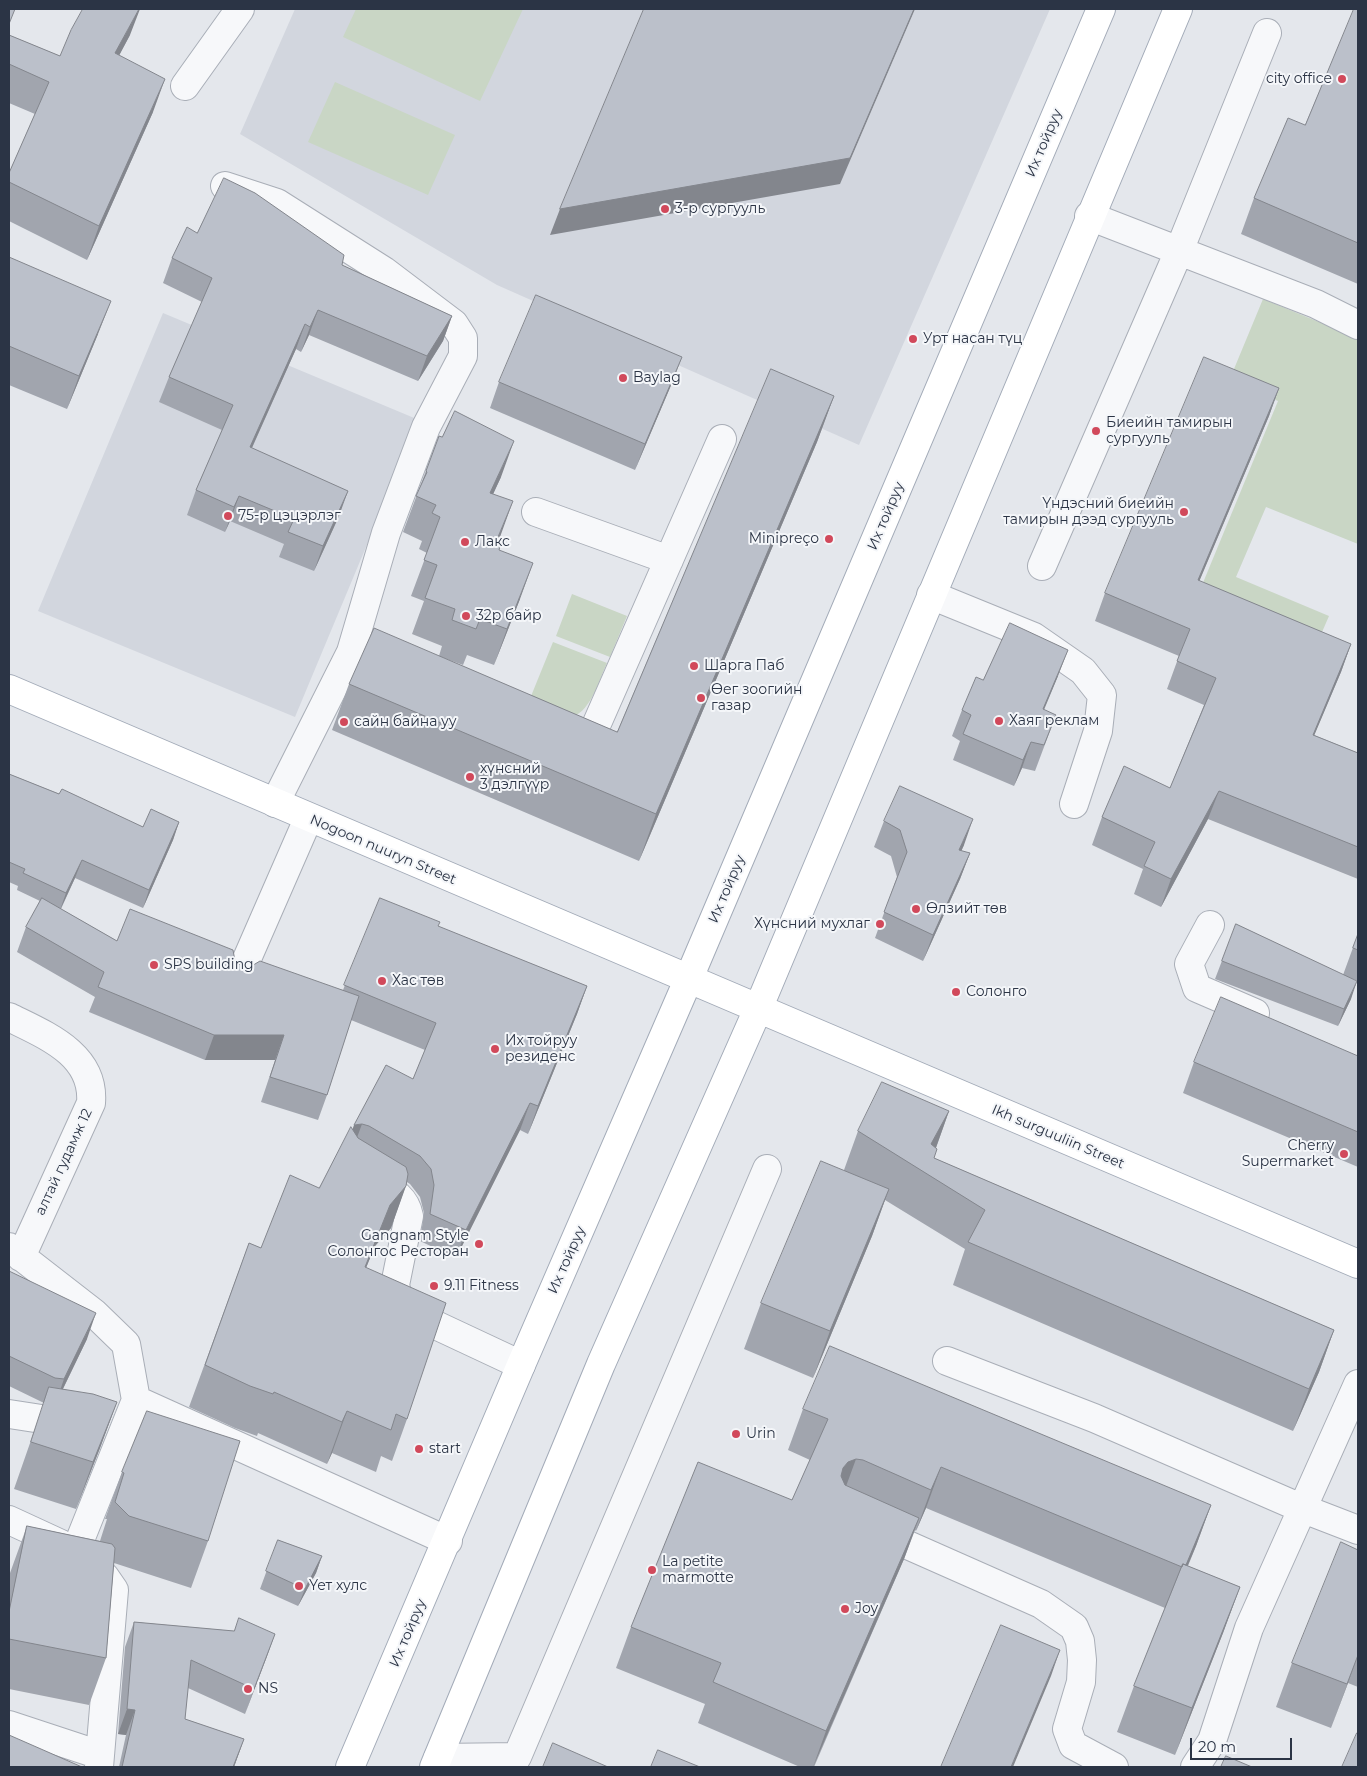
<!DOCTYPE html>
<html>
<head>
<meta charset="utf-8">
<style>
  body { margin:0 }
  #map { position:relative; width:1367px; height:1776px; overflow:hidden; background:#e4e7ec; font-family:Montserrat,sans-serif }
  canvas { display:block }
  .frame { position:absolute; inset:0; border:10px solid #2b3445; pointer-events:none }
  .scale { position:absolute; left:1190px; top:1738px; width:102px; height:22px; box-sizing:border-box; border:2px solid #2b3445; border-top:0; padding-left:6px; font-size:15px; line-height:18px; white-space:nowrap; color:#2b3445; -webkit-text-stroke:4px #f4f6f9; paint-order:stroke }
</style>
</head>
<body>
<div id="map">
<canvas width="1367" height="1776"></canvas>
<div class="frame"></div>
<div class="scale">20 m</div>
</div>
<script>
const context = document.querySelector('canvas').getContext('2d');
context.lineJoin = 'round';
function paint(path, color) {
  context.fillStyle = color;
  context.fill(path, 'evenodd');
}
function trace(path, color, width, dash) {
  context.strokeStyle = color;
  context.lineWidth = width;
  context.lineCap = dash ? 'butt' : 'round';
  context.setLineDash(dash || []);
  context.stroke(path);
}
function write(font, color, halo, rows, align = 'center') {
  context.font = font + ' Montserrat,sans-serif';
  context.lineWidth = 4;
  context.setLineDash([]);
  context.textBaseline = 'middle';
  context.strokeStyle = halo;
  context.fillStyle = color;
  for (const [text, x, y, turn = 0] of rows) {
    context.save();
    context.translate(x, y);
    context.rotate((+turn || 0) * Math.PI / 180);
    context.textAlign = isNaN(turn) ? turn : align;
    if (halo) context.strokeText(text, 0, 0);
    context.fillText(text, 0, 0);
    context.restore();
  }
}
const built = new Path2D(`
  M295,9H1050L859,445L497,285L240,134Z
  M163,313L419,420L295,717L38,611Z`);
const green = new Path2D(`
  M356,9H523L480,101L343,37Z
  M335,82L455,135L428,195L308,142Z
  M1263,299L1358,338V544L1266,507L1236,577L1329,616L1319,639L1200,590L1278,401L1229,381Z
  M572,594L627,616L610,657L556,636Z
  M553,642L607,663C599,679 589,721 564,717C552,715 539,710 527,706Z`);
const minor = new Path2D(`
  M185,86L240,9
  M225,186L277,203L384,271L454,324L463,338V356L426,427L386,533L351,652
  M1089,216L1316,304L1358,325
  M536,512L669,560
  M1042,566L1179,251L1267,33
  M931,595L1034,637L1083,671L1102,695L1098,731L1074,804
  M576,742L587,746L722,439
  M275,803L351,652L397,670
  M1210,925L1189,964L1197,988L1255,1013
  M239,977L308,819
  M9,1017C45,1035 95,1054 91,1103L21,1257
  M370,1178C388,1189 405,1195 409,1216L395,1285L399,1302L410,1313L521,1365
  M9,1247L94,1313L126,1344L136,1400L448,1541
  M947,1361L1094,1418L1301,1508L1358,1530
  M9,1414L74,1424
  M9,1520L61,1544
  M876,1531L1041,1604L1074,1627L1080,1641L1082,1660L1081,1682L1067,1729L1073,1745L1114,1767
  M9,1725L100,1755
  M438,1758L517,1757L767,1169
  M99,1767L114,1590L105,1577L76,1550L136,1400
  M1195,1767L1212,1741L1249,1628L1358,1384`);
const major = new Path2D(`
  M9,689L1358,1264
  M350,1767L521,1365L689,978L1101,9
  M434,1767L601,1364L758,1009L1178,9`);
const wall = new Path2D(`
  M1358,9V284L1241,234L1254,198L1305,125Z
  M9,35L60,56L130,35L119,55L153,112L87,260L9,221V173L35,114L9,103Z
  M197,233L342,265L452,316L443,341L418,381L309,335L301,352L296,349L252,448L339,516L314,571L279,557L284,544L230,521L225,532L187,515L196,490L222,430L159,402L169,377L202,302L163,283L172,258Z
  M9,257L98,334L67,409L9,385Z
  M499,382L672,383L635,470L490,408Z
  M1279,388L1269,416L1199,581L1351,644L1341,672L1314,735L1358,753V879L1208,819L1161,907L1134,894L1143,869L1092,845L1102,817L1170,788L1204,705L1167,689L1179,656L1095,621L1105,593Z
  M834,396L817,442L639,861L332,730L349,684L439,656L442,646L412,634L424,601L411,596L427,553L419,549L422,541L403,532L439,436L501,477L493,494L500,538L499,550L520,599L494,665L467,655L463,665L441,657L617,732Z
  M1058,676L1044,710L1056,715L1035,771L1022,768L1014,786L953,760L960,741L952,736L962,710L983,680Z
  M9,774L143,827L179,822L173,840L143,908L75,878L61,909L117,941L235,961L242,966L343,990L380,898L438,927L587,986L577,1014L528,1134L520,1130L456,1258L420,1241L424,1213L420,1197L410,1184L407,1182L391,1228L375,1246L366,1268L407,1419L392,1461L381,1456L376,1472L332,1453L327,1464L258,1433L257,1436L235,1428L189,1407L249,1243L261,1248L319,1188L353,1130L413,1079L425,1050L351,1020L327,1095L318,1120L261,1102L275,1060H205L89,1012L95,997L17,952L26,927L40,901L17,890L18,886L9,882Z
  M884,821L964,845L961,851L970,853L960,879L923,961L875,938L897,877L891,856L874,847Z
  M1236,924L1343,975L1358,934V981L1353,979L1351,999L1338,1026L1215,979Z
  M1358,1056V1167L1183,1093L1194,1062Z
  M949,1111L936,1148L934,1158L1334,1330L1319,1372L1293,1431L953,1285L965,1249L885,1200L872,1236L813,1378L744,1349L761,1303L844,1170L858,1131Z
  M9,1271L87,1339L63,1389L117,1402L100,1448L76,1509L14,1489L44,1403L9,1386Z
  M803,1409L1211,1505L1196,1546L1188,1566L1240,1587L1223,1633L1175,1755L1117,1732L1134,1686L1165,1608L926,1508L916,1531L915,1530L904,1559L814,1767H800L698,1723L705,1704L616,1668L631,1627L792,1500L810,1460L788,1450Z
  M147,1411L208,1541L191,1588L114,1563L106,1658L89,1705L9,1689V1578L10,1573L27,1526L100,1541L107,1519H105L122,1472Z
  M278,1540L322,1556L316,1573L298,1606L260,1589Z
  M1358,1550V1687L1348,1683L1331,1728L1276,1707L1292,1663Z
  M134,1622L234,1631L275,1634L245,1714L188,1688L185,1719L244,1739L234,1767H119L126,1735L118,1734L125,1647Z`);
const shadedWall = new Path2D(`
  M139,9H140L130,35L103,86L115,53Z
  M914,9H915L840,184L550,235L560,209Z
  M165,79L153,112L87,260L99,226Z
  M111,301L98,334L67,409L79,376Z
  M318,310L309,335L301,352L310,327Z
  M452,316L443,341L418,381L427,356Z
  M305,324L296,349L241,472L250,447Z
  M682,357L672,383L635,470L645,444Z
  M1279,388L1269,416L1188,608L1198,580Z
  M834,396L817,442L639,861L656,814Z
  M514,441L501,477L477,529L490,493Z
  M348,491L339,516L314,571L323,546Z
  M239,496L230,521L225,532L234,507Z
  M513,501L500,537L484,573L498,537Z
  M533,563L520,599L494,665L507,629Z
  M1351,644L1341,672L1303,762L1313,735Z
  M1068,650L1058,676L1033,735L1043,709Z
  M1031,742L1022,768L1014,786L1023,760Z
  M1219,791L1208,819L1161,907L1171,879Z
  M973,819L964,845L950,876L959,850Z
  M179,822L173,840L143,908L149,890Z
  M970,853L960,879L923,961L933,935Z
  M82,860L75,878L60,910L66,893Z
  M1357,981L1351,999L1338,1026L1344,1009Z
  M587,986L577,1014L528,1134L538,1106Z
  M214,1035H284L275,1060H205Z
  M530,1103L520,1130L456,1258L466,1230Z
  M949,1111L934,1153L931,1144Z
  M362,1124L352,1151L344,1153L354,1125Z
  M406,1186L391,1228L375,1246L349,1309L365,1267L390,1205Z
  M889,1189L872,1236L813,1378L830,1331Z
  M96,1313L87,1339L55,1405L64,1379Z
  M1334,1330L1319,1372L1293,1431L1309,1389Z
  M117,1402L100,1448L76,1509L93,1462Z
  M347,1411L332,1453L327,1464L342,1422Z
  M856,1459L841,1500L833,1503L843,1468L848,1462Z
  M941,1467L926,1508L916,1531L931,1490Z
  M1211,1505L1196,1546L1169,1609L1184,1568Z
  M919,1518L904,1559L813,1767L826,1731Z
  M322,1556L316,1573L298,1606L305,1589Z
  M1240,1587L1223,1633L1175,1755L1192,1708Z
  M275,1634L266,1659L245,1714L254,1689Z
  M1060,1650L1051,1676L1013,1767H1011Z
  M1358,1655L1348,1683L1331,1728Z
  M127,1709L135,1710L126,1735L118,1734Z
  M244,1739L234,1767H233Z`);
const building = new Path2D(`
  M9,9H15L9,24Z
  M83,9H139L115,53L165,79L99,226L9,182V173L49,82L9,64V35L60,56L71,30Z
  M644,9H914L850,158L560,209Z
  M1354,9H1358V243L1254,198L1288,118L1305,125Z
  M224,178L255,193L344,255L342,265L452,316L427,356L318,310L310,327L305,324L250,447L348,491L323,546L288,532L294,519L239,496L234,507L196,490L233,405L169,377L212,278L172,258L187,227L197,233Z
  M9,257L111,301L79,376L9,346Z
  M536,295L682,357L645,444L499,382Z
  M1204,357L1279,388L1198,580L1351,644L1313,735L1358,753V847L1219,791L1171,879L1144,866L1155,842L1102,817L1124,766L1170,788L1216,678L1177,661L1190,629L1105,593Z
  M771,369L834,396L656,814L349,684L374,628L617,732Z
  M455,411L514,441L490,493L513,501L498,537L502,539L499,550L533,563L507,629L480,619L476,629L452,620L455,609L425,598L437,565L424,560L440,517L432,513L436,505L416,496L427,472L426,471L439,436L442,437Z
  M1010,623L1068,650L1043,709L1056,715L1044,745L1031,742L1023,760L963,734L971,715L962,710L976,677L983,680Z
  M9,774L59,794L62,789L143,827L151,809L179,822L149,890L82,860L66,893L23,873L25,869L9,862Z
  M900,786L973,819L959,850L970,853L933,935L884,912L907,852L900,830L884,821Z
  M42,898L117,941L130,909L233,950L235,961L242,966L250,967L260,961L359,996L327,1095L270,1077L284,1035H214L98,987L104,972L26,927Z
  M380,898L440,922L438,926L587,986L538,1106L530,1103L466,1230L430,1214L434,1185L431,1169L420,1156L369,1126L362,1124L354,1125L386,1065L413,1079L436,1023L344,985Z
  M1236,924L1357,981L1344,1009L1222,961Z
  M1358,934V950L1353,948Z
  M1221,997L1358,1056V1132L1194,1062Z
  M882,1082L949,1111L931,1144L937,1149L934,1158L1334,1330L1309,1389L968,1242L985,1210L858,1131Z
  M351,1127L358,1138L406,1167L408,1174L406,1186L390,1205L365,1267L446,1303L407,1419L396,1414L391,1430L347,1411L342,1422L274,1392L273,1394L250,1386L205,1365L249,1243L261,1248L290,1175L319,1188Z
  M821,1161L889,1189L830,1331L761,1303Z
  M9,1271L96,1313L64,1379L55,1378L9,1356Z
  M830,1346L1211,1505L1186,1565L1183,1564L1182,1567L941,1467L931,1490L863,1460L856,1459L848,1462L843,1468L841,1476L845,1485L919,1518L826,1731L713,1682L721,1663L631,1627L698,1462L792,1500L828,1419L803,1409Z
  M49,1387L93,1394L117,1402L93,1462L31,1442Z
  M147,1411L240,1441L208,1541L129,1516L115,1502L124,1473L122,1472Z
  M27,1526L112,1544L115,1548L106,1658L9,1639V1612Z
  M278,1540L322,1556L305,1589L266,1571Z
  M1341,1542L1358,1550V1655L1347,1684L1292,1663Z
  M1183,1564L1240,1587L1192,1708L1134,1686Z
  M239,1618L275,1634L254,1689L191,1660L185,1719L244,1739L233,1767H122L135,1710L127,1709L134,1622L234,1631Z
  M1001,1625L1060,1650L1011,1767H941Z
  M1357,1733H1358V1767H1342Z
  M9,1735L82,1767H9Z
  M553,1743L608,1767H543Z
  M658,1750L700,1767H651Z
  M1226,1756L1252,1767H1221Z`);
const markers = [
  [1342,79,5,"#d1495b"],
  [665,209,5,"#d1495b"],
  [913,339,5,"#d1495b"],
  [623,378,5,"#d1495b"],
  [1096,431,5,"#d1495b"],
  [1184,512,5,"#d1495b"],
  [228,516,5,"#d1495b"],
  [829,539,5,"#d1495b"],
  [465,542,5,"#d1495b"],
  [466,616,5,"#d1495b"],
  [694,666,5,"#d1495b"],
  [701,698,5,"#d1495b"],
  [999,721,5,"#d1495b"],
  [344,722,5,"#d1495b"],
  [470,777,5,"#d1495b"],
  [916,909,5,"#d1495b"],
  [880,924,5,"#d1495b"],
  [154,965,5,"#d1495b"],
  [382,981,5,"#d1495b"],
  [956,992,5,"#d1495b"],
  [495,1049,5,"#d1495b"],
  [1344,1154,5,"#d1495b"],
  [479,1244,5,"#d1495b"],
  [434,1286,5,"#d1495b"],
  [736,1434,5,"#d1495b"],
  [419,1449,5,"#d1495b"],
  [652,1570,5,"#d1495b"],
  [299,1586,5,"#d1495b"],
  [845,1609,5,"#d1495b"],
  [248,1689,5,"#d1495b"]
];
const poiNames = [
  ["city office",1332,79,"right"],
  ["3-р сургууль",675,209],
  ["Урт насан түц",923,339],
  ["Baylag",633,378],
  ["Биеийн тамирын",1106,423],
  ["сургууль",1106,439],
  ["Үндэсний биеийн",1174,504,"right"],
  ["тамирын дээд сургууль",1174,520,"right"],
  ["75-р цэцэрлэг",238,516],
  ["Minipreço",819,539,"right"],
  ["Лакс",475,542],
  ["32р байр",476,616],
  ["Шарга Паб",704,666],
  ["Өег зоогийн",711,690],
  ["газар",711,706],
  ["Хаяг реклам",1009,721],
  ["сайн байна уу",354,722],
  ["хүнсний",480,769],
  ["3 дэлгүүр",480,785],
  ["Өлзийт төв",926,909],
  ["Хүнсний мухлаг",870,924,"right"],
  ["SPS building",164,965],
  ["Хас төв",392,981],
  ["Солонго",966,992],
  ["Их тойруу",505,1041],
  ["резиденс",505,1057],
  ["Cherry",1334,1146,"right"],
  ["Supermarket",1334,1162,"right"],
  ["Gangnam Style",469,1236,"right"],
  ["Cолонгос Pесторан",469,1252,"right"],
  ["9.11 Fitness",444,1286],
  ["Urin",746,1434],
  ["start",429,1449],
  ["La petite",662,1562],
  ["marmotte",662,1578],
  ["Үет хулс",309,1586],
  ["Joy",855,1609],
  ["NS",258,1689]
];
const streetNames = [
  ["Их тойруу",1044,143,-67],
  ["Их тойруу",886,516,-67],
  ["Nogoon nuuryn Street",383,850,23],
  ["Их тойруу",727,889,-67],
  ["Ikh surguuliin Street",1058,1137,23],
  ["алтай гудамж 12",64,1162,-65],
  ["Их тойруу",567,1260,-66],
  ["Их тойруу",408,1633,-67]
];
paint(built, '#d2d6de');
paint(green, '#c9d6c5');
trace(minor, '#a9aeb7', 30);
trace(major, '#a3abb8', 30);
trace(minor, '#f7f8fa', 28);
trace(major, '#fff', 28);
paint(wall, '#a1a5ae');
paint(shadedWall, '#83868d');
paint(building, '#bbc0ca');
trace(building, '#83868d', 1);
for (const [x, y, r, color] of markers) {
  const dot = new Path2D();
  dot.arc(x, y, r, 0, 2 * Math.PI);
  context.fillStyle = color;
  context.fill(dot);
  trace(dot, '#f4f6f9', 2);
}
write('14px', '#2b3445', '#f4f6f9', poiNames, 'left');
write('14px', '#2b3445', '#f4f6f9', streetNames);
</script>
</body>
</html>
